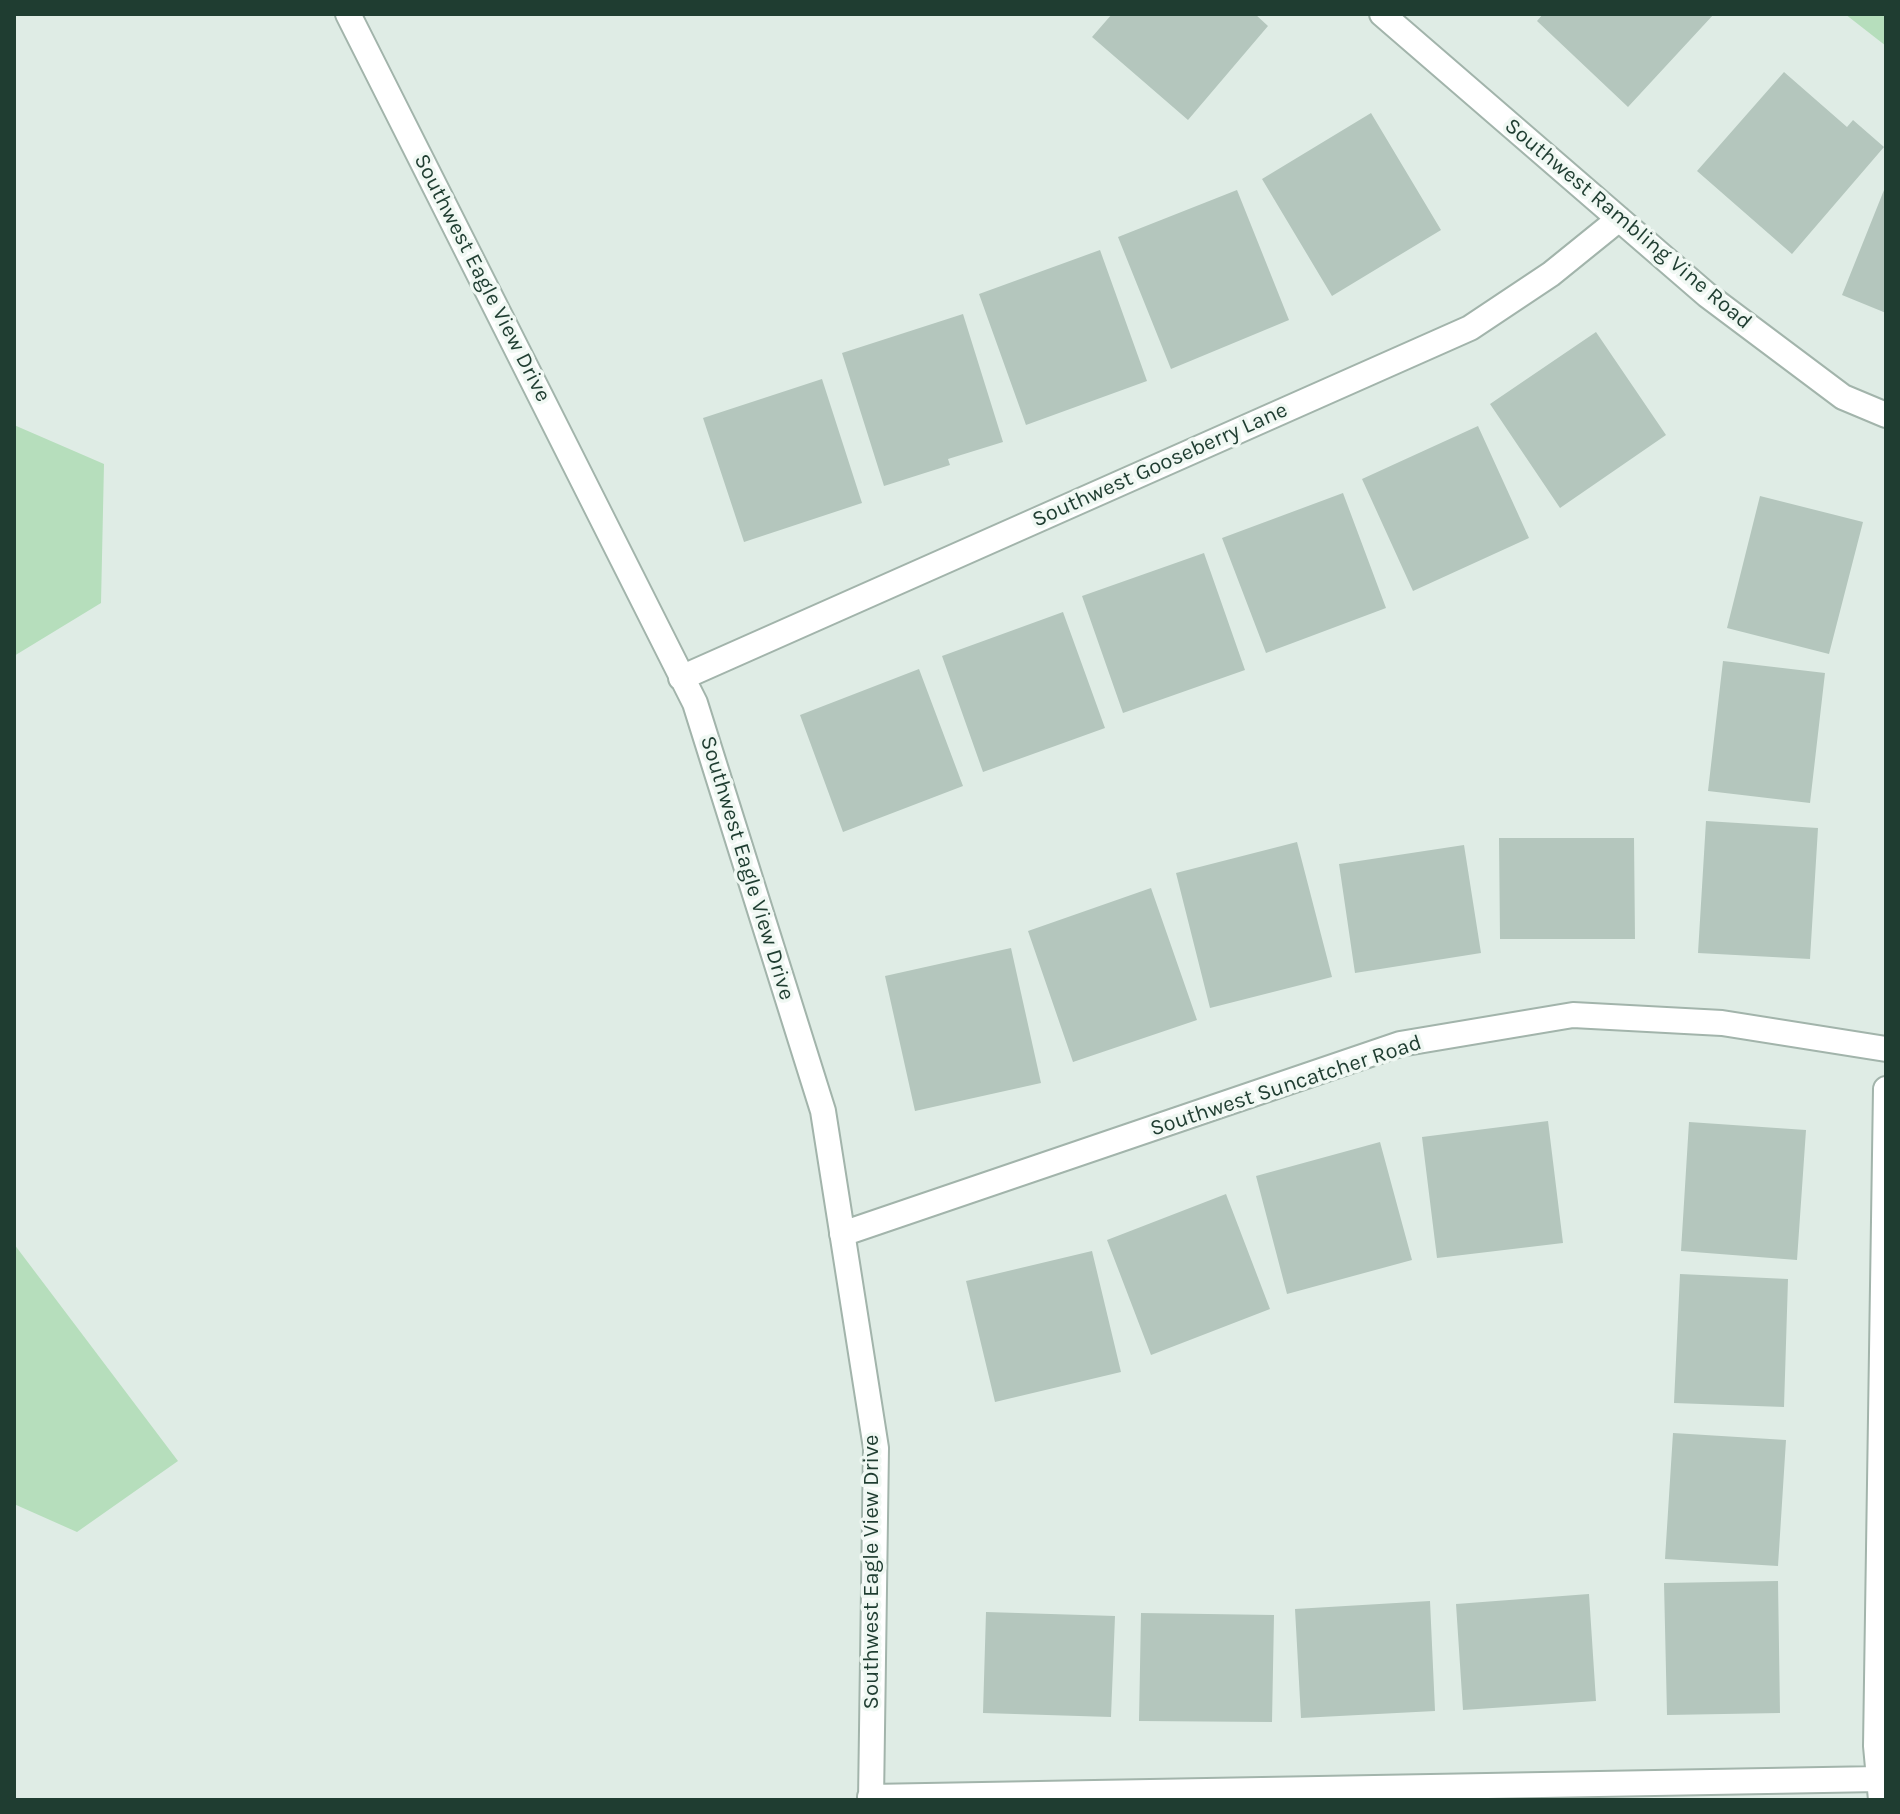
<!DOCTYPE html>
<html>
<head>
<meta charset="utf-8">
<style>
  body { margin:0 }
  #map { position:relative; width:1900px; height:1814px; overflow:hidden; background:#dfece5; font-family:Karla,sans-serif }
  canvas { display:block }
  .frame { position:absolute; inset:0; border:16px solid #1f3d31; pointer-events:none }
</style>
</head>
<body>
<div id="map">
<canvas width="1900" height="1814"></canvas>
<div class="frame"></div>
</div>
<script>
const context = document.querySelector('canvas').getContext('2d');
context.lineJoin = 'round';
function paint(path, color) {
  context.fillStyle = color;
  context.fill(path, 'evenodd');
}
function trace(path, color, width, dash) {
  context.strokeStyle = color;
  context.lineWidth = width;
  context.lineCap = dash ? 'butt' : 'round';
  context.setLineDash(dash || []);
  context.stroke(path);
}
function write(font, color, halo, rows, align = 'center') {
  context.font = font + ' Karla,sans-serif';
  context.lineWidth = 7;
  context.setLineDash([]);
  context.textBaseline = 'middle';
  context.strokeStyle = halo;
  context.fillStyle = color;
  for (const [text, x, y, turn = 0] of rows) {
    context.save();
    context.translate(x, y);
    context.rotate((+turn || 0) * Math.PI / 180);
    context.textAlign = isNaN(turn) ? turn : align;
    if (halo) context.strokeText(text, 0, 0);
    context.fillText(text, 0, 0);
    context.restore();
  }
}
const green = new Path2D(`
  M1845,14H1886V46Z
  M14,425L104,464L101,603L14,656Z
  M14,1244L178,1461L77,1532L14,1504Z`);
const building = new Path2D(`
  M1112,14H1255L1268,26L1188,120L1092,37Z
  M1543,14H1714L1628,107L1537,21Z
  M1784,72L1847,127L1853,120L1884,147L1792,254L1697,171Z
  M1371,113L1441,230L1332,296L1262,179Z
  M1886,185V313L1842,295Z
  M1237,190L1289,320L1171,369L1118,237Z
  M1100,250L1147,381L1026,425L979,294Z
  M963,314L1003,442L948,459L950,465L884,486L842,353Z
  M1596,332L1666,435L1560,508L1490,404Z
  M822,379L862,503L744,542L703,418Z
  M1478,426L1529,538L1413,591L1362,479Z
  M1343,493L1386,608L1266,653L1222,538Z
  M1760,496L1863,522L1829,654L1727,628Z
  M1204,553L1245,670L1123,713L1082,596Z
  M1063,612L1105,728L983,772L942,656Z
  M1723,661L1825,673L1810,803L1708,791Z
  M919,669L963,786L843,832L800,715Z
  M1706,821L1818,828L1810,959L1698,953Z
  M1499,838H1634L1635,939H1500Z
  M1297,842L1332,977L1210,1008L1176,873Z
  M1464,845L1481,953L1355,973L1339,864Z
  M1151,888L1197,1020L1073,1062L1028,931Z
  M1011,948L1041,1083L915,1111L885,976Z
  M1548,1121L1563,1243L1437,1258L1422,1137Z
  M1689,1122L1806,1130L1797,1260L1681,1251Z
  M1380,1142L1412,1260L1287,1294L1256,1176Z
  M1226,1194L1270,1309L1151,1355L1107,1240Z
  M1092,1251L1121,1372L995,1402L966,1281Z
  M1680,1274L1788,1279L1784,1407L1674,1403Z
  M1673,1433L1786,1440L1778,1566L1665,1559Z
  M1778,1581L1780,1713L1667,1715L1664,1583Z
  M1589,1594L1596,1701L1463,1710L1456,1604Z
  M1430,1601L1435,1711L1301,1718L1295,1609Z
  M986,1612L1115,1616L1111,1717L983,1713Z
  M1141,1613L1274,1615L1272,1722L1139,1721Z`);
const street = new Path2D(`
  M348,14L695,703L823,1111L876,1448L871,1800
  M1382,14L1707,295L1843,397L1886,415
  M681,678L1470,328L1551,274L1619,219
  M842,1234L1400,1044L1573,1015L1722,1023L1886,1049
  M870,1797L1879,1779
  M1881,1800L1876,1746L1886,1089`);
const streetNames = [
  ["Southwest Rambling Vine Road",1628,224,40],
  ["Southwest Eagle View Drive",482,278,63],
  ["Southwest Gooseberry Lane",1160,465,-24],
  ["Southwest Eagle View Drive",747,868,73],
  ["Southwest Suncatcher Road",1286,1086,-18],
  ["Southwest Eagle View Drive",872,1572,-90]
];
paint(green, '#b6debc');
paint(building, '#b4c6bd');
trace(street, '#a2b4ab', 28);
trace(street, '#fff', 24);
write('22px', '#1f3d31', '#f0f8f3', streetNames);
</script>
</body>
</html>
